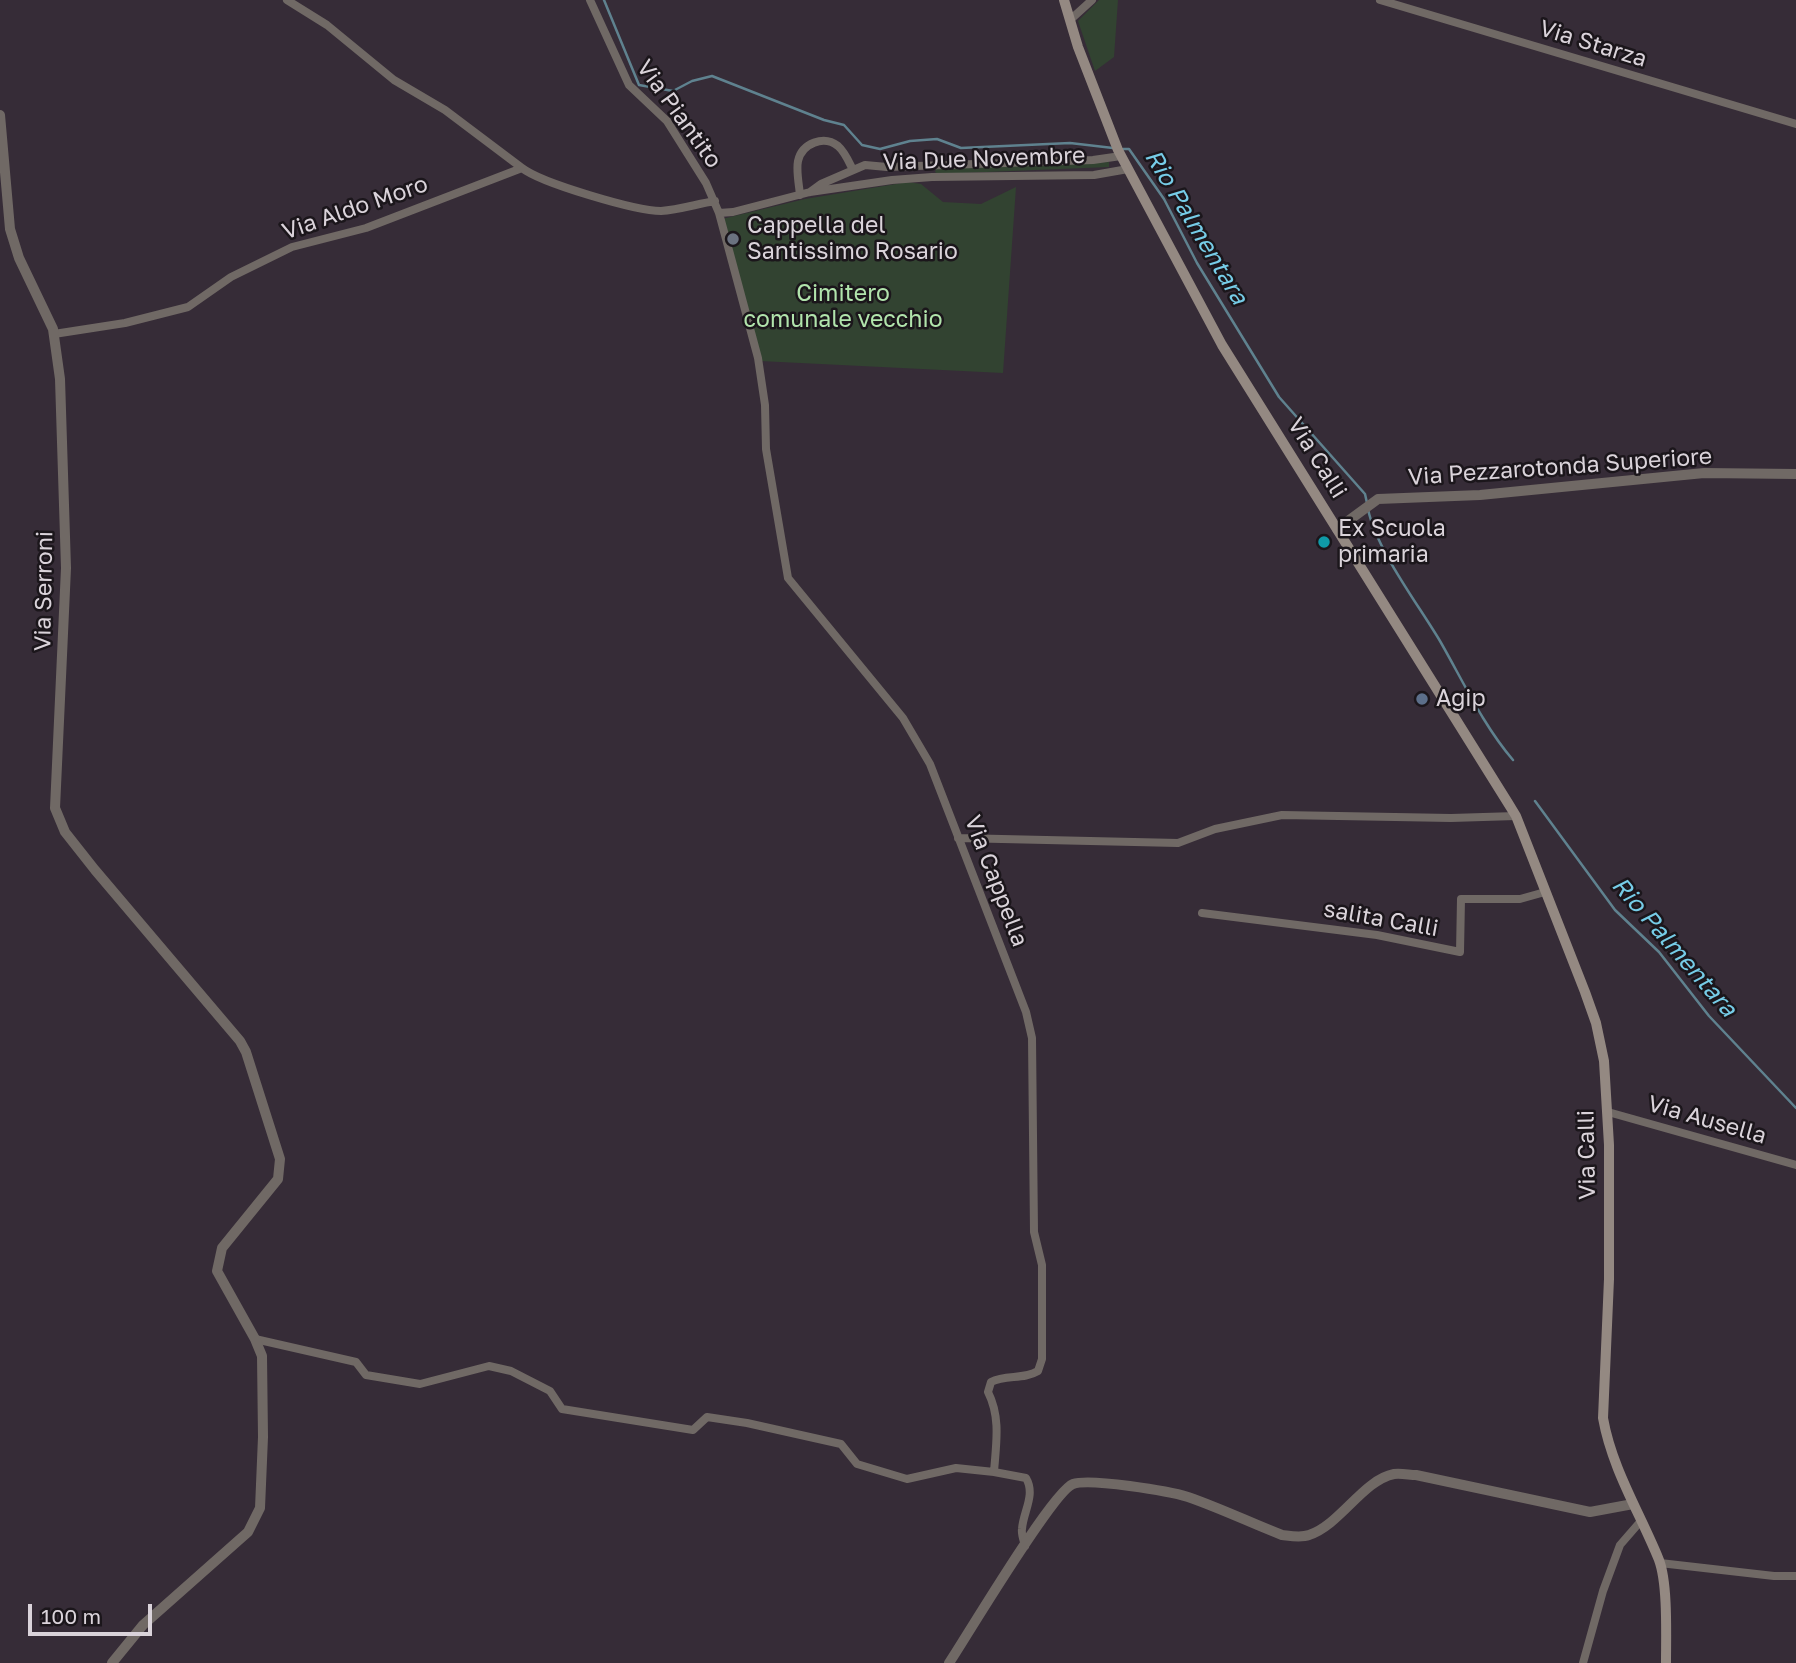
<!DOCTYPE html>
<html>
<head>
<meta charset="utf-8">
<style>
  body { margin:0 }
  #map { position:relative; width:1796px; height:1663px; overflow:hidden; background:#362c37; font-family:"Golos Text",sans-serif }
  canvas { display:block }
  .scale { position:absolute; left:28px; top:1604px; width:124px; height:32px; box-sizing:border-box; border:4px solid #dad3da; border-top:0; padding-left:9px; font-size:21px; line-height:24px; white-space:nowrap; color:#dad3da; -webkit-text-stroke:5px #1b161b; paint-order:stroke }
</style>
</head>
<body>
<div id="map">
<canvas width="1796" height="1663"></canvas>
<div class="scale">100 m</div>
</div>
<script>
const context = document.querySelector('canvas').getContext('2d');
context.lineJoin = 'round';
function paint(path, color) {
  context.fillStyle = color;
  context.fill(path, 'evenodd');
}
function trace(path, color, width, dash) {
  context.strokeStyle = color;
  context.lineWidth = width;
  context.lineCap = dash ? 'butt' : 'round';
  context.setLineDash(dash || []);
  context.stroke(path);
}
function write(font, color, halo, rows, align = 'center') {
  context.font = font + ' "Golos Text",sans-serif';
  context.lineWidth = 5;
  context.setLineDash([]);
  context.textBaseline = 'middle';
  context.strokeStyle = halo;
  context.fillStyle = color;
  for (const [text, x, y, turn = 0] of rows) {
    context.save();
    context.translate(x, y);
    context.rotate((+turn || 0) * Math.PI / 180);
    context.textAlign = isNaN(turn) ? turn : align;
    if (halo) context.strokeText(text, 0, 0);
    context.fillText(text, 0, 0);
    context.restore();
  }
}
const green = new Path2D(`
  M1099,0H1118L1114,57L1095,71L1078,21Z
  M1109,162V167L938,174L935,172L936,169Z
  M908,182L921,184L943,202L981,204L1016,187L1003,373L760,361L722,219L805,199Z`);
const stream = new Path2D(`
  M604,0L639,85L673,91L692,81L712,76L824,120L844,125L862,145L880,149L910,141L937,139L961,148L1070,143L1113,148
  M1123,149H1129L1164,199L1197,263L1279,397L1365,494L1367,503
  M1368,509C1376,549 1418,604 1440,641C1463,681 1483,725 1513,760
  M1535,801L1615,910L1659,952L1709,1016L1796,1108`);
const minor = new Path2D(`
  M287,0L327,25L394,80L445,110L522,168
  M590,0L629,85L667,121L706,183L719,213L758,358L765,405L766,449L788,578L903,718L930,764L1026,1012L1032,1038L1034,1232L1042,1265V1359L1038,1371C1023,1380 1006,1374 991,1382L988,1392C1001,1418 996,1444 994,1472L1026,1478C1036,1495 1023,1512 1022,1529C1021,1534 1024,1541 1025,1546
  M1380,0L1796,124
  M1070,20L1092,0
  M810,192L821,184L865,165L887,167L1093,160L1121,156
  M800,195C799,184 796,171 798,161C802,143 824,135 838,146C845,152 849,162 853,170
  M719,213L733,212L810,192L892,180L932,177L1094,175L1128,169
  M54,334L125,323L188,307L231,277L292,247L366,228L522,168C541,183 636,211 661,211C678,210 697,204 715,201
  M958,838L1178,843L1215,829L1282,815L1451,818L1516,816
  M1202,913L1377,935L1460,952L1461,899H1520L1545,892
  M1608,1112L1796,1165
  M255,1339L356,1362L366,1375L420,1384L489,1366L511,1371L550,1391L562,1409L693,1430L707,1417L747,1423L841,1444L857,1464L907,1479L956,1468L994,1472
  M1660,1563L1774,1576H1796
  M1583,1663L1603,1591L1620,1545L1640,1522`);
const tertiary = new Path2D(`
  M0,115L10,229L19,258L53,329L60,379L66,568L55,808L65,832L95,870L240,1041L246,1052L280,1159L278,1179L222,1248L217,1271L255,1339L262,1356L263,1437L260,1508L248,1532L143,1625L112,1663
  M1337,529L1378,499L1480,495L1704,473L1796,474
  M949,1663C967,1636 1053,1491 1073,1484C1090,1478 1169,1491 1188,1497C1220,1508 1251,1523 1282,1535C1291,1536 1301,1538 1309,1535C1340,1525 1363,1480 1394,1474C1401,1473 1410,1475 1416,1475L1590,1512L1633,1504`);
const secondary = new Path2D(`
  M1064,0L1078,47L1118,150L1222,345L1508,803L1516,816L1585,992L1596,1023L1604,1061L1609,1145V1279L1603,1418C1612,1469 1640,1513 1659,1560C1668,1584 1666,1636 1666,1663`);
const markers = [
  [733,239,7,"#6b7280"],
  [1324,542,7,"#0f9aa8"],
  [1422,699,7,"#5c6f8a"]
];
const streetNames = [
  ["Via Starza",1593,44,17],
  ["Via Piantito",679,114,54],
  ["Via Due Novembre",984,159,-2],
  ["Via Aldo Moro",355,208,-19],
  ["Via Calli",1317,458,58],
  ["Via Pezzarotonda Superiore",1560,467,-4],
  ["Via Serroni",44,591,-89],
  ["Via Cappella",996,881,69],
  ["salita Calli",1381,919,10],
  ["Via Ausella",1707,1120,16],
  ["Via Calli",1587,1155,-91]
];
const poiNames = [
  ["Cappella del",747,226],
  ["Santissimo Rosario",747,252],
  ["Ex Scuola",1338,529],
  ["primaria",1338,555],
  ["Agip",1436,699]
];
const parkNames = [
  ["Cimitero",843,294],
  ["comunale vecchio",843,320]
];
const waterNames = [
  ["Rio Palmentara",1196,227,59],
  ["Rio Palmentara",1674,947,49]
];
paint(green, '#324331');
trace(stream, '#5f828f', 2.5);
trace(minor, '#706965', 8);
trace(tertiary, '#706965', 10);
trace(secondary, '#948982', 10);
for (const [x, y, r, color] of markers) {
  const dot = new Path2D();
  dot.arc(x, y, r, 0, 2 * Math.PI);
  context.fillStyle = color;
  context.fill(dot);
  trace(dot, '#1b161b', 2.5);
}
write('23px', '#dad3da', '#1b161b', streetNames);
write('23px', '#dad3da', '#1b161b', poiNames, 'left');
write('23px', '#b1e4ac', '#1b161b', parkNames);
write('italic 24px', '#76cce7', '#1b161b', waterNames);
</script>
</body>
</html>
